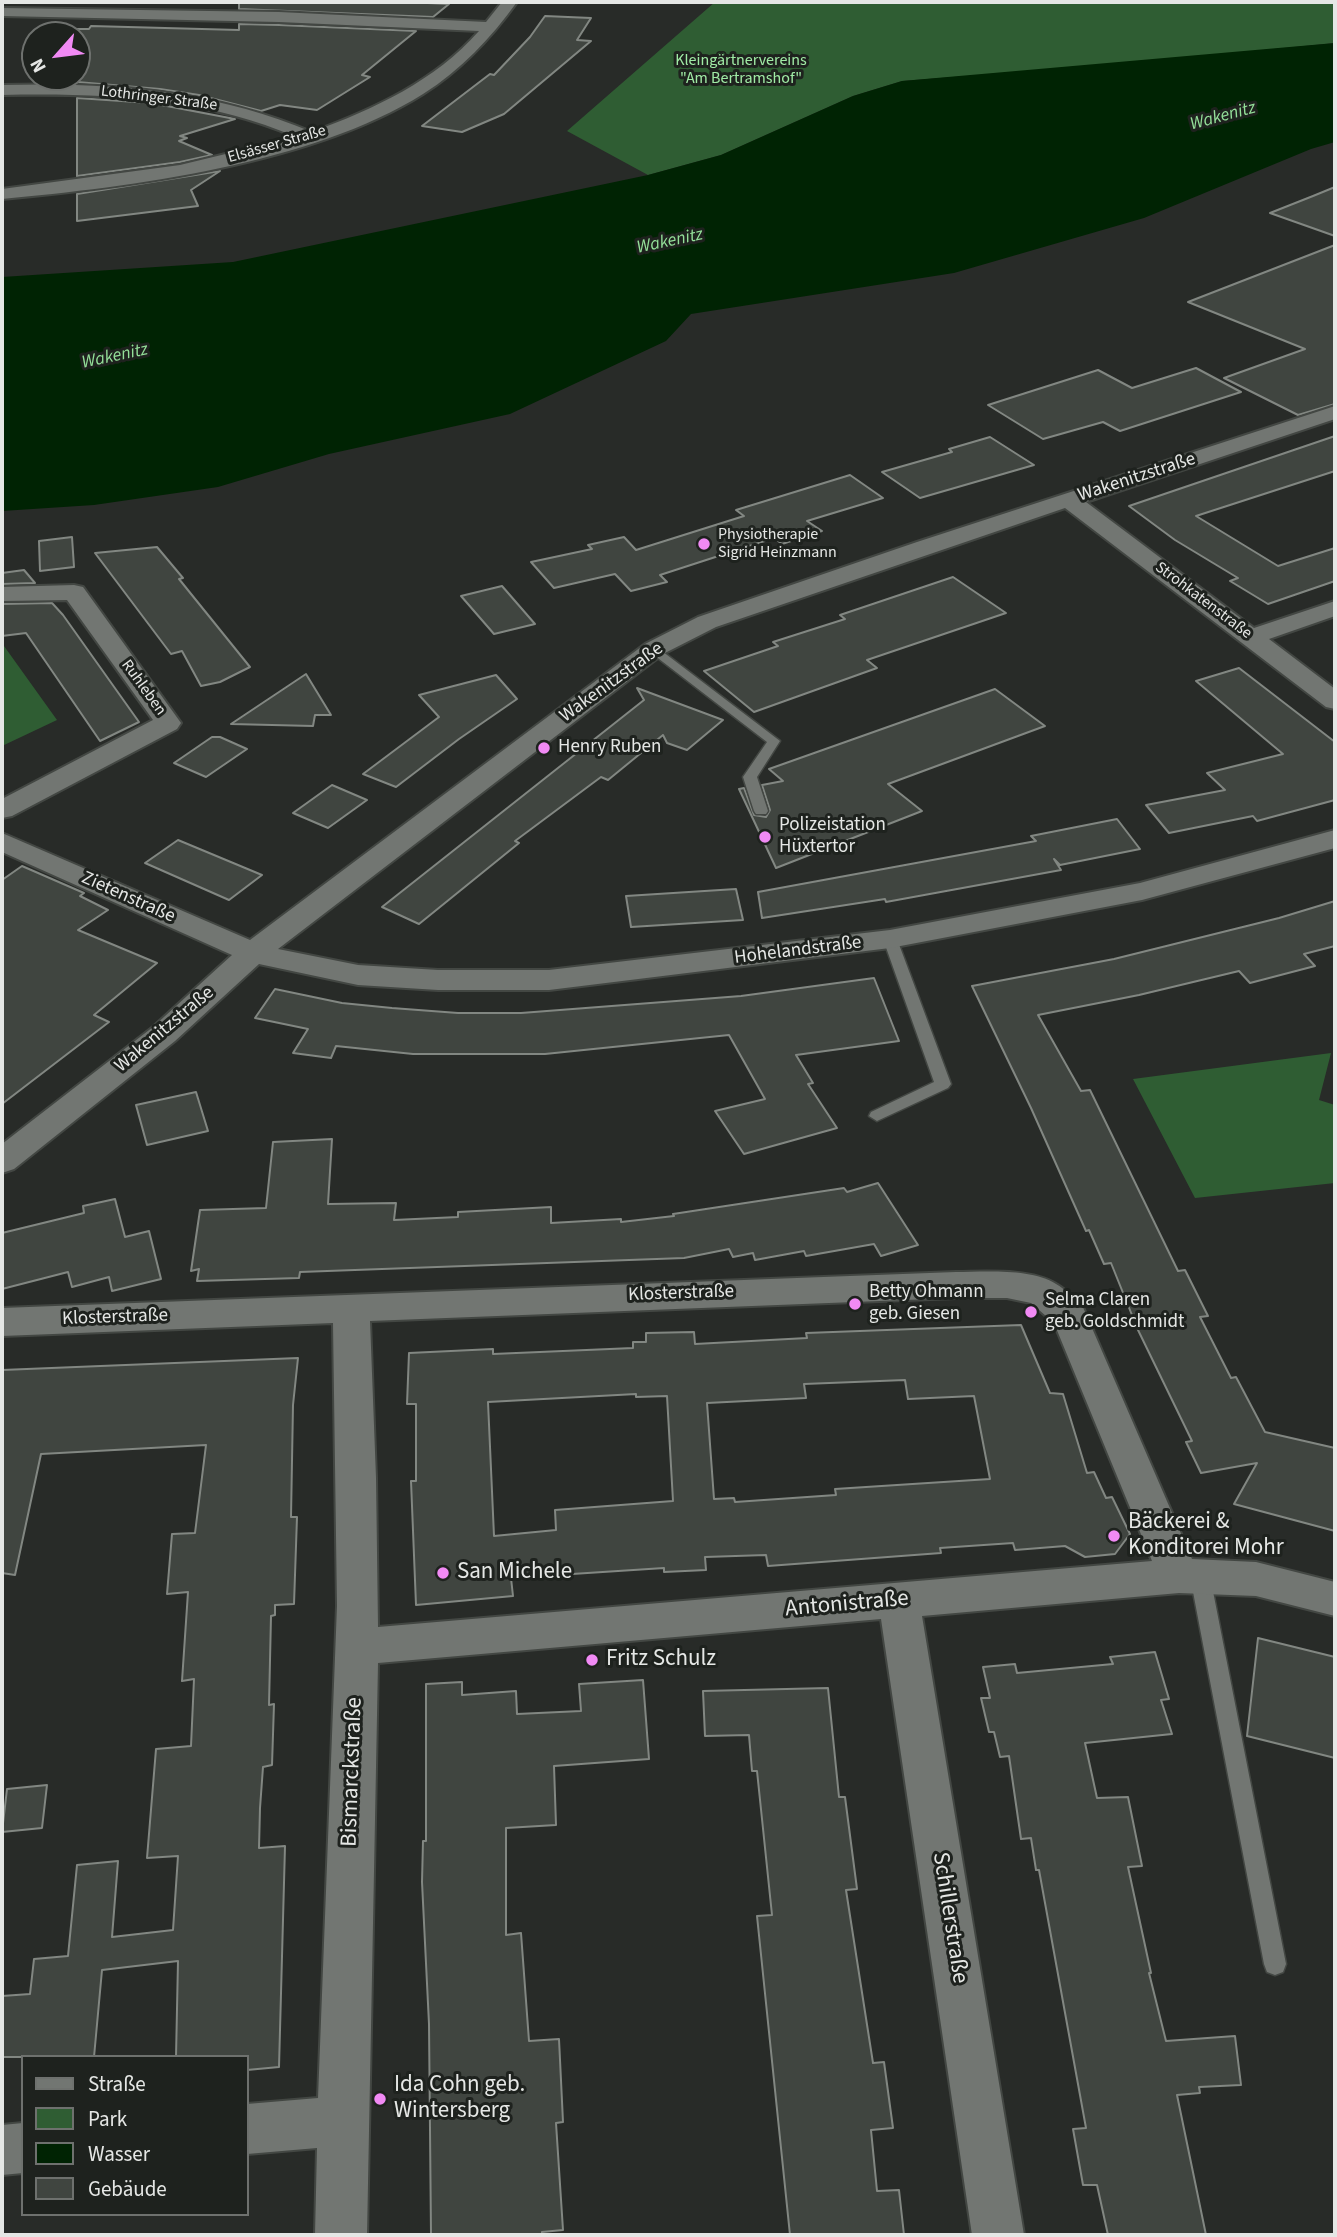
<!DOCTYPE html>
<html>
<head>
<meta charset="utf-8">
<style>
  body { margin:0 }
  #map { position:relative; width:1337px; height:2237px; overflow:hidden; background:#282b28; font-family:"Source Sans 3",sans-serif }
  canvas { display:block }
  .frame { position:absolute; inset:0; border:4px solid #e5e7e5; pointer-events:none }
  .legend { position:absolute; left:21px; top:2055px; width:228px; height:161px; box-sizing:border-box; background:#1e221e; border:2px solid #6e716e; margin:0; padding:9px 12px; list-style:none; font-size:21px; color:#e5e7e5 }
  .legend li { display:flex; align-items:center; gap:14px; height:35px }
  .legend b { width:35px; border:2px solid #6e716e }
  .north { position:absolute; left:21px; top:21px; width:70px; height:70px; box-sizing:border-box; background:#1e221e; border:2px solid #6e716e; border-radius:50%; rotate:242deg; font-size:19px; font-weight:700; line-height:28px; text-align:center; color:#e5e7e5 }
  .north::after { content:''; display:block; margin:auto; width:24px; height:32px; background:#f18af4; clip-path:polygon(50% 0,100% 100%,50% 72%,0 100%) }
</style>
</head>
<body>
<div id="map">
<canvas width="1337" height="2237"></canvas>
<div class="frame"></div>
<ul class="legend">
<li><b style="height:9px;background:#727672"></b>Straße</li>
<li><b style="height:19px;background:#2f5d33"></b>Park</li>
<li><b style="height:19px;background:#002303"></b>Wasser</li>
<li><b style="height:19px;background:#404540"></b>Gebäude</li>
</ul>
<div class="north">N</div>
</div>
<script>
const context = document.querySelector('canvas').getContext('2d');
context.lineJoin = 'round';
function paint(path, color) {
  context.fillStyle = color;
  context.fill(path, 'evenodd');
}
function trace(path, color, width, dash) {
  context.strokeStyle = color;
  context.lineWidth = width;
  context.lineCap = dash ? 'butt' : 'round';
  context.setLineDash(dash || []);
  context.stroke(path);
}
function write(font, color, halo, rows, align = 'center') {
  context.font = font + ' "Source Sans 3",sans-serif';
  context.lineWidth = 6;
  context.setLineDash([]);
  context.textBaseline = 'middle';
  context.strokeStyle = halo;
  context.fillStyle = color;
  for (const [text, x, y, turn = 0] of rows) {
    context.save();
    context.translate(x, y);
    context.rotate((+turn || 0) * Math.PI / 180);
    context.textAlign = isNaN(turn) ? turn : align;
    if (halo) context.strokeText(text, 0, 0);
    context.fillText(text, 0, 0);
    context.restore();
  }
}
const green = new Path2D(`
  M715,2H1335V43L1122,64L902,81L853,96L721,155L648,175L567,131Z
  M2,646H4L57,720L2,746Z
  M1331,1053L1319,1100L1335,1105V1183L1195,1198L1133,1079Z`);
const water = new Path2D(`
  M1335,43V142L1311,149L1144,218L954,273L691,314L666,341L510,414L329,454L218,487L94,505L2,511V277L233,262L648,175L721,155L853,96L902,81Z`);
const building = new Path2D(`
  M239,2H406L449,4L433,17L239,9Z
  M545,16L591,18L577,40L591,41L504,114L462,132L422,126L490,74L494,75L530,37Z
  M239,24L279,25L416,31L362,75L370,77L317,110L280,105L261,111L199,95L160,89L77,82V29H89L91,26L239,30Z
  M77,98L151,103L235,119L180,136L187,138L179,141L212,155L180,162L77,176Z
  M220,171L191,190L198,206L77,221V194Z
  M1335,187V236L1270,213L1313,196Z
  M1335,245V404L1298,415L1224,378L1305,349L1188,302Z
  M1196,368L1241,392L1120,431L1103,422L1043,439L988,405L1098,370L1132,388Z
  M1335,436V471L1196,516L1278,566L1335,548V581L1268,604L1230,581L1238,578L1175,540L1129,506Z
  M990,437L1034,465L920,498L882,472L952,452L949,449Z
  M850,475L883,498L807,521L822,531L782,544L774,538L660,575L667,582L631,591L615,574L554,588L531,562L592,549L588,545L624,537L636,550L744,516L736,510Z
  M72,537L74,567L40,571L39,541Z
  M157,547L183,578L179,579L250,667L220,682L201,686L182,651L171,654L95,553Z
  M24,570L35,583L2,584V573Z
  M953,577L1006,613L867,660L877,668L754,712L704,671L778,646L773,642L845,619L840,615Z
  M502,586L535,624L494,634L461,596Z
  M52,603L63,615L139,722L100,741L26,633L2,636V604Z
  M1239,668L1335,742V800L1257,821L1253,816L1169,833L1146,805L1225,790L1207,773L1283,754L1196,681Z
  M306,674L331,715H315L313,726L231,724Z
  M496,675L517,699L459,739L396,787L363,774L439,717L419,695Z
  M637,688L723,720L687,750L667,743L663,735L608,780L601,777L515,841L519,843L419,924L382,907L644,700Z
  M995,689L1045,726L888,784L922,811L776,868L739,789L744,788L754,815L766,817L770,810L762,785L783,781L769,769Z
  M212,737H220L247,749L206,777L174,763Z
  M332,785L367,800L328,828L293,813Z
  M1117,819L1140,849L1060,865L1054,859L1061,870L886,902L885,899L762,918L758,892L1036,841L1031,836Z
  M178,840L262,875L229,900L145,863Z
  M22,866L84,893L80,896L108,910L78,930L157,963L94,1015L109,1022L2,1104V880Z
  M736,889L743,920L631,927L626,896Z
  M1335,901V946L1304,954L1315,966L1250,983L1239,971L1139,995L1038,1015L1081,1091L1090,1090L1178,1271L1185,1270L1208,1316L1200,1317L1231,1378L1236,1377L1265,1432L1335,1448V1531L1234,1504L1257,1463L1201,1473L1186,1442L1192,1441L1138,1330L1111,1263L1104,1264L1089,1230L1086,1231L1031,1108L972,986L1114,959L1279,918Z
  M874,978L899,1041L796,1055L813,1083L808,1084L837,1128L744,1154L715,1111L765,1099L729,1035L545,1054H413L336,1046L331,1058L293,1053L308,1029L255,1018L275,989L342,1003L392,1008L458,1013H521L741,996Z
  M196,1092L208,1131L147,1145L136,1105Z
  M332,1139L328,1204L396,1203L394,1220L458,1217V1212L551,1207V1223L621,1219V1222L674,1216L673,1214L844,1188L847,1192L878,1183L918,1245L881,1256L874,1244L806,1256L804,1251L755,1260L753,1253L733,1257L729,1249L684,1258L300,1272L299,1278L197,1281L199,1269L191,1271L200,1210L266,1208L273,1142Z
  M115,1199L125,1237L149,1231L161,1279L112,1291L109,1277L72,1287L68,1272L2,1289V1233L84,1213L83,1206Z
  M1021,1325L1050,1393L1063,1394L1087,1473L1094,1472L1106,1498L1112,1497L1130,1534L1115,1554L1085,1557L1065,1546L1015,1550L1013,1543L940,1548L941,1553L768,1566L766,1555L705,1557L706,1570L664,1572V1568L511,1578L513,1596L416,1605L411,1481H416V1404H407L409,1353L493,1349V1354L633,1348V1342H646V1333L694,1332L695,1344L807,1338L806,1333ZM905,1380L908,1399L974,1396L990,1479L835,1489L836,1495L735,1502L734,1498L714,1499L707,1403L806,1398L804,1384ZM636,1394V1397L667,1396L673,1501L555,1510L556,1530L494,1536L488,1402Z
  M298,1358L293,1405L291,1517H297L294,1604L275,1605V1615L271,1616L269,1705L274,1704L272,1765L263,1767L260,1808L259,1848L285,1846L279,2067L247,2070V2057H176L178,1961L102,1970L94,2057H2V1996L30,1994L34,1959L68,1956L77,1865L118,1861L112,1937L173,1930L178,1856L147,1858L156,1749L191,1746L194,1679L182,1681L188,1592L167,1594L172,1534L195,1533L206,1445L41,1454L15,1575L2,1573V1370Z
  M1258,1638L1335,1657V1758L1247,1736Z
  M1155,1652L1169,1699L1161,1700L1172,1734L1085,1743L1097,1798L1128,1797L1142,1866L1128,1867L1151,1973H1149L1166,2041L1235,2036L1241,2085L1199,2087L1200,2093L1177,2095L1206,2235H1108L1097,2185H1083L1073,2129L1086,2128L1039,1870H1036L1031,1838L1021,1839L1009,1756L1000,1757L994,1732H989L981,1698H990L983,1667L1015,1664L1017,1673L1113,1664L1110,1657Z
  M643,1680L649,1759L554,1766L556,1825L506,1828V1935L521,1933L529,2041L559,2039L563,2122L556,2123L563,2230L542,2232V2235H431L429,2024L422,1882L423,1841H426V1684L462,1682V1695L516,1691L517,1714L581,1711L579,1684Z
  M828,1688L839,1797H845L857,1889L846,1890L873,2063L884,2062L893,2128L871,2130L877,2191L899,2190L904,2235H790L757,1916L772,1915L757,1771H752L749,1735L705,1736L703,1691Z
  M47,1785L42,1828L2,1832L7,1789Z`);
const lane = new Path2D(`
  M654,645L780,741L757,777L768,811L766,814H756L754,811L743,777L767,742L650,652V646Z
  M890,935L897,939L951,1084L948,1088L877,1121L869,1116L871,1112L934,1082L883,939Z
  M1200,1568L1207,1570L1210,1576L1286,1964L1283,1972L1275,1975L1267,1972L1264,1964L1190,1576L1193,1570Z`);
const street = new Path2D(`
  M502,2H517C491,38 461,70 423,94C312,164 131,187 2,199V189L180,165L296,137C203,97 102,93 2,95V85C108,82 213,90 312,132C374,109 435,81 479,31L279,22L2,16V8L279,12L486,22Z
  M1335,406V419L1086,502L1254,628L1335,601V616L1269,639L1335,689V709L1326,707L1065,508L716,627L663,654L278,949L358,965L438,970H549L890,930L1140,883L1335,830V848L1142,900L890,948L549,990H438L358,985L259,964L175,1041L14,1169L2,1173V1144L153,1027L232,955L2,852V833L250,940L645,644L698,617L917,542Z
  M74,585L83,587L181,723L177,729L12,816L2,818V799L153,720L67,600L2,601V587Z
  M956,1272C984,1272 1031,1268 1056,1284C1065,1289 1074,1298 1082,1305L1192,1559L1256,1562L1335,1582V1616L1256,1596L1179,1593L922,1616L1024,2235H972L881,1619L378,1663L367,2235H315L317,2148L247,2154V2104L318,2098L337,1606L333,1323L2,1336V1308ZM956,1298H1007L1031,1303L1054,1323L1152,1561L378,1627L376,1478L370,1321Z
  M23,2123V2173L2,2175V2125Z`);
const markers = [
  [704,544,7,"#f18af4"],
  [544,748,7,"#f18af4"],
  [765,837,7,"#f18af4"],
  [855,1304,7,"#f18af4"],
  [1031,1312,7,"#f18af4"],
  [1114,1536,7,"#f18af4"],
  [443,1573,7,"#f18af4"],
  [592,1660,7,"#f18af4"],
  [380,2099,7,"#f18af4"]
];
const farParknames = [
  ["Kleingärtnervereins",741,61],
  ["\"Am Bertramshof\"",741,79]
];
const farStreetnames = [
  ["Lothringer Straße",159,99,7],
  ["Elsässer Straße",277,145,-16],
  ["Strohkatenstraße",1203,601,37],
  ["Ruhleben",143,688,54]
];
const farPoinames = [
  ["Physiotherapie",718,535],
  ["Sigrid Heinzmann",718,553]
];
const farWaternames = [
  ["Wakenitz",1223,117,-15],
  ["Wakenitz",670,242,-12],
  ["Wakenitz",115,357,-12]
];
const streetNames = [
  ["Wakenitzstraße",1137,478,-18],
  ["Wakenitzstraße",612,683,-36],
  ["Zietenstraße",128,898,24],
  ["Hohelandstraße",798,951,-7],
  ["Wakenitzstraße",165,1030,-40],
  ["Klosterstraße",681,1294,-2],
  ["Klosterstraße",115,1318,-2]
];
const poiNames = [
  ["Henry Ruben",558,748],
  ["Polizeistation",779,826],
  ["Hüxtertor",779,848],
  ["Betty Ohmann",869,1293],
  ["geb. Giesen",869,1315],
  ["Selma Claren",1045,1301],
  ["geb. Goldschmidt",1045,1323]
];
const nearPoinames = [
  ["Bäckerei &",1128,1523],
  ["Konditorei Mohr",1128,1549],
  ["San Michele",457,1573],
  ["Fritz Schulz",606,1660],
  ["Ida Cohn geb.",394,2086],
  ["Wintersberg",394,2112]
];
const nearStreetnames = [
  ["Antonistraße",847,1605,-5],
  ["Bismarckstraße",353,1772,-88],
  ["Schillerstraße",949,1918,81]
];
paint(green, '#2f5d33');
paint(water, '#002303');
paint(building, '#404540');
trace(building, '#828782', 2);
trace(lane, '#434743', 3);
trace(street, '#434743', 4);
paint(lane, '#727672');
paint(street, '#727672');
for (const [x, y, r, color] of markers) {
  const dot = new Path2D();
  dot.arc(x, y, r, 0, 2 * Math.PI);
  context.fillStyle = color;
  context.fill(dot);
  trace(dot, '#1e221e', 2.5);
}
write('16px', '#a0eba5', '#1e221e', farParknames);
write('16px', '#e5e7e5', '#1e221e', farStreetnames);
write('16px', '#e5e7e5', '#1e221e', farPoinames, 'left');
write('italic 18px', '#94df99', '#1e221e', farWaternames);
write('19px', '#e5e7e5', '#1e221e', streetNames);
write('19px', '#e5e7e5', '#1e221e', poiNames, 'left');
write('23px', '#e5e7e5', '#1e221e', nearPoinames, 'left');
write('23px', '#e5e7e5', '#1e221e', nearStreetnames);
</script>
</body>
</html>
